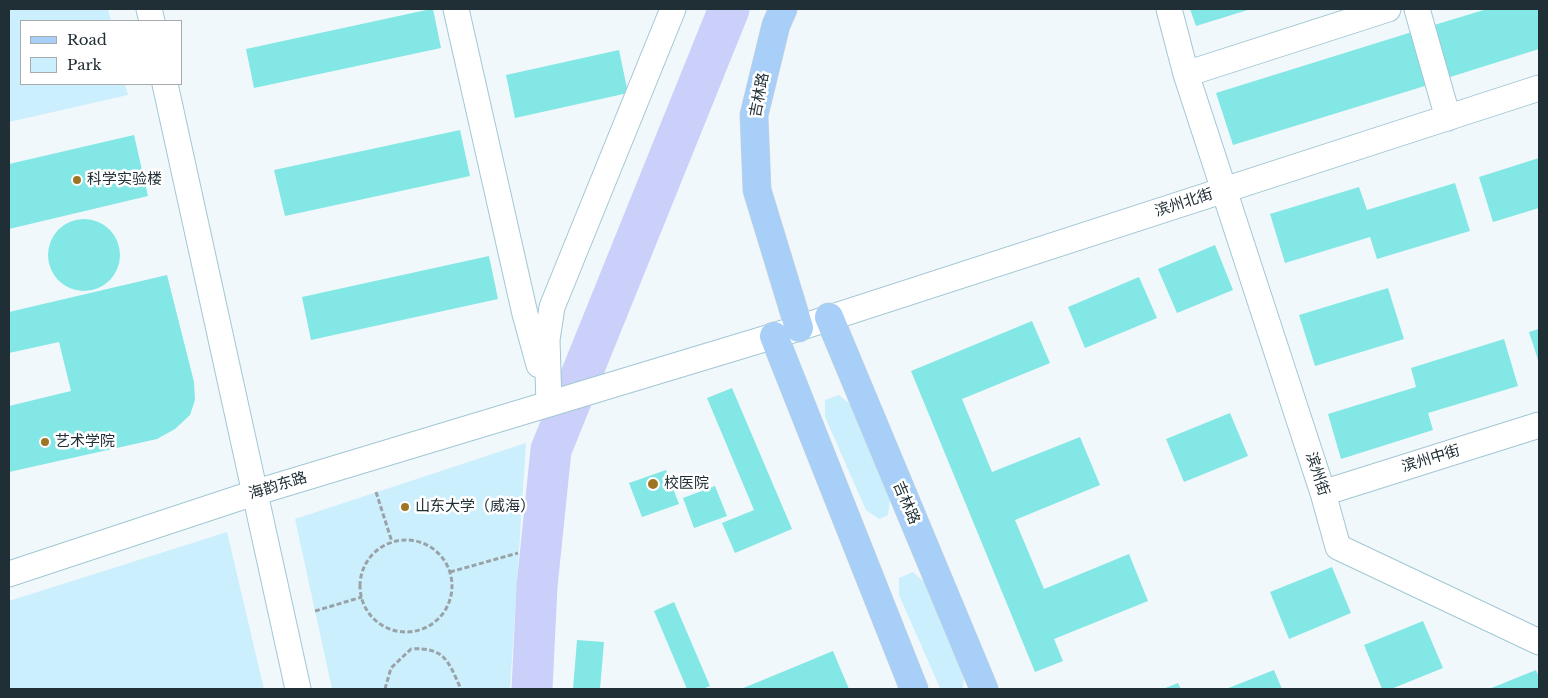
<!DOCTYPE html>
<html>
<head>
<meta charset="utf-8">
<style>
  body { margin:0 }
  #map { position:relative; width:1548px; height:698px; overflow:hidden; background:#f1f8fb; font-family:"Libre Baskerville",serif }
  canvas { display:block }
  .frame { position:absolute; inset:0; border:10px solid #202f35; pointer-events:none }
  .legend { position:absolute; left:20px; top:20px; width:162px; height:65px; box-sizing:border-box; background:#fff; border:1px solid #a6acae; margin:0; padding:6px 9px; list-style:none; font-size:15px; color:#202f35 }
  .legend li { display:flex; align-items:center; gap:10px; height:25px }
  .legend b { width:25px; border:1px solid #a6acae }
</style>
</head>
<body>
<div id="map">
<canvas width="1548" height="698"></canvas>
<div class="frame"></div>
<ul class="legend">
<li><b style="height:6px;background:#a7cff8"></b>Road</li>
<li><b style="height:14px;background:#cceffd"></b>Park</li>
</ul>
</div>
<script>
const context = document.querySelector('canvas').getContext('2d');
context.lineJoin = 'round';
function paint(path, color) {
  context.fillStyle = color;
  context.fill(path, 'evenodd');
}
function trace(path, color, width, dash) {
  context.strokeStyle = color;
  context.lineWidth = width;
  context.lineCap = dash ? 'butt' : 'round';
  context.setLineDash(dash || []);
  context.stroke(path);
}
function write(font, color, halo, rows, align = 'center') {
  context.font = font + ' "Libre Baskerville","Noto Sans SC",serif';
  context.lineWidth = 5;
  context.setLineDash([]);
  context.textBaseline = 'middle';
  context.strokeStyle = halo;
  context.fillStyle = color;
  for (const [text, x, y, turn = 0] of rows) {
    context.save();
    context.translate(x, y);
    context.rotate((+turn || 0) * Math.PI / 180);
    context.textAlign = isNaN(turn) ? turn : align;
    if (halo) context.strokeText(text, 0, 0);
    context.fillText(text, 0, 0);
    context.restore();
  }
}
const green = new Path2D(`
  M9,9H108L111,21H21V84H125L128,95L9,122Z
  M839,395L850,404L890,500L888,515L879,519L866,510L825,417V400Z
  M526,443L510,689H332L295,519Z
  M227,532L264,689H9V601Z
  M913,572L924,582L964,678L963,689L940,688L899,595V578Z`);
const river = new Path2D(`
  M532,689L537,586L551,450L729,9`);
const building = new Path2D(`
  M431,9H433L441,48L254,88L246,49Z
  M1190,9H1251L1196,26Z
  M1487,9H1539V49L1447,78L1431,26Z
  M1412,32L1428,85L1233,145L1216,93Z
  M619,50L628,93L515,118L506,75Z
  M460,130L470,176L285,216L274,170Z
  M134,135L148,196L9,229V164Z
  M1539,158V208L1493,222L1479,177Z
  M1455,183L1470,231L1377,259L1370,237L1285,263L1270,214L1359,187L1367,210Z
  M48 255a36 36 0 1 1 72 0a36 36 0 1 1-72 0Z
  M1215,245L1233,290L1177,313L1158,269Z
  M489,256L498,299L311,340L302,297Z
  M167,275L194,382L195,400L190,415L175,429L157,439L9,472V406L71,391L59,342L9,353V312Z
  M1139,277L1157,318L1085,348L1068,307Z
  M1388,288L1404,339L1315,366L1299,315Z
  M1032,321L1050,363L962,399L992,472L1080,437L1100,485L1015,520L1044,589L1129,554L1148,601L1054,639L1063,661L1035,672L911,371Z
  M1539,329V363L1529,332Z
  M1504,339L1518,386L1428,413L1433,430L1341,459L1328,414L1416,387L1411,368Z
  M732,388L792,529L735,553L722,523L754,510L707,398Z
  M1230,413L1248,456L1184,482L1166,439Z
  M666,470L679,504L642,517L629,483Z
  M715,486L727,516L694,528L683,498Z
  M1332,567L1351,613L1289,639L1270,592Z
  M674,602L710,686L702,689H687L654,611Z
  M1423,621L1443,668L1391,689H1382L1364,645Z
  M577,640L604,642L600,689H573Z
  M833,651L849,689H741Z
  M1274,670L1282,689H1226Z
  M1536,670L1539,677V689H1489Z
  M1178,683L1181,689H1163Z`);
const path = new Path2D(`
  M376,492L392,542
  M360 586a46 46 0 1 1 92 0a46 46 0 1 1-92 0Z
  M450,572L518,553
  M315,611L362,597
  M385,689L391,668L411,649C445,647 448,661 461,689`);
const minor = new Path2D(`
  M149,9L152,21
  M456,9L525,314L539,365
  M1169,9L1186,74L1323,493L1338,547L1539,642
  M1417,9L1448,118
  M1186,74L1388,9
  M165,84L298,689
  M549,404L547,340L552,307L673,9
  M1323,493L1539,425
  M9,574L254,493L774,336L1539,88`);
const major = new Path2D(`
  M783,9L776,25L754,115L757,190L799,328
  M829,317L984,689
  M774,336L914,689`);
const markers = [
  [77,180,5,"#9e7623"],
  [45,442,5,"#9e7623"],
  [653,484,6,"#9e7623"],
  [405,507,5,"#9e7623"]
];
const streetNames = [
  ["吉林路",760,95,-79],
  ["滨州北街",1184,203,-18],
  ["滨州中街",1431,459,-17],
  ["滨州街",1317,474,72],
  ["海韵东路",278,486,-17],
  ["吉林路",906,503,67]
];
const poiNames = [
  ["科学实验楼",87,180],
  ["艺术学院",55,442],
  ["校医院",664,484],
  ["山东大学（威海）",415,507]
];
paint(green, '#cceffd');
trace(river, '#cad0f9', 41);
paint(building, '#82e7e5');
trace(minor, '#a1c7d5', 27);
trace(major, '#d2d5d7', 29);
trace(path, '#99a3a7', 3, [5, 2.5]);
trace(minor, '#fff', 25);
trace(major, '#a7cff8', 28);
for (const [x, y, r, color] of markers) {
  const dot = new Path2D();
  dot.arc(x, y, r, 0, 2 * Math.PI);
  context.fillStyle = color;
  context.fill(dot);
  trace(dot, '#fff', 2);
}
write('15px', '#202f35', '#fff', streetNames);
write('15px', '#202f35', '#fff', poiNames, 'left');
</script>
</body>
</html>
